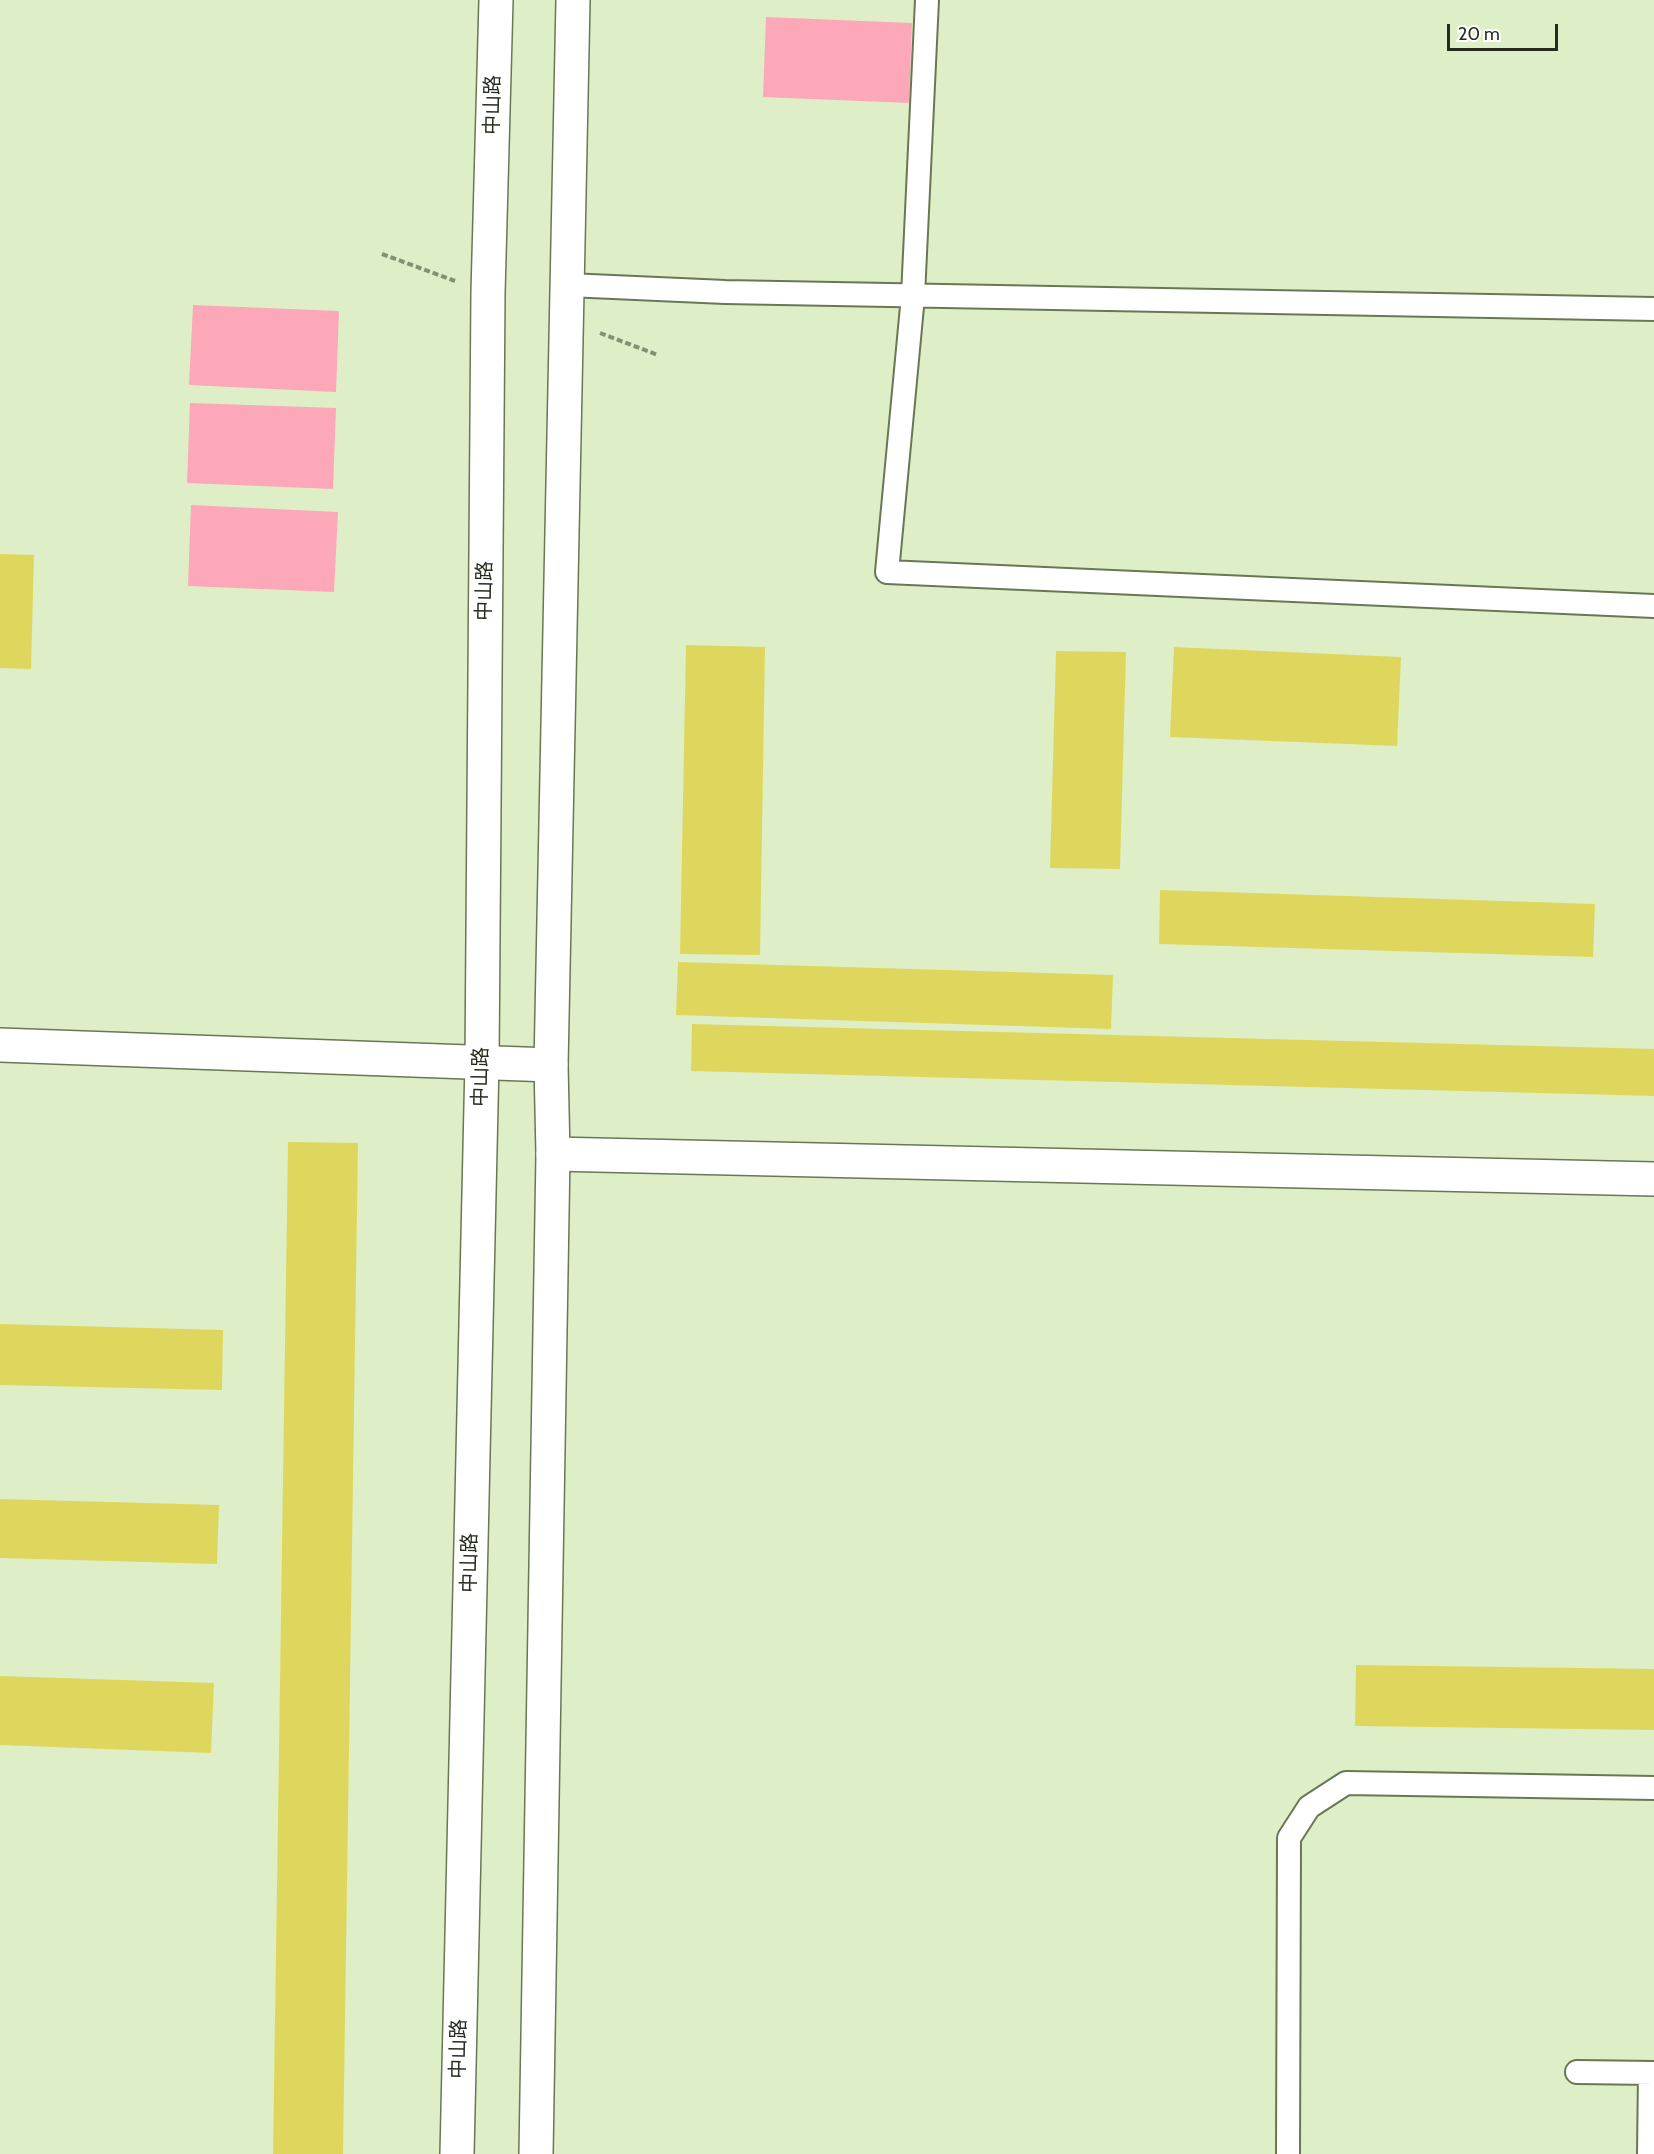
<!DOCTYPE html>
<html>
<head>
<meta charset="utf-8">
<style>
  body { margin:0 }
  #map { position:relative; width:1654px; height:2154px; overflow:hidden; background:#deefc8; font-family:Cabin,sans-serif }
  canvas { display:block }
  .scale { position:absolute; left:1447px; top:24px; width:111px; height:27px; box-sizing:border-box; border:3px solid #262c1d; border-top:0; padding-left:8px; font-size:18px; line-height:21px; white-space:nowrap; color:#262c1d; -webkit-text-stroke:4px #fff; paint-order:stroke }
</style>
</head>
<body>
<div id="map">
<canvas width="1654" height="2154"></canvas>
<div class="scale">20 m</div>
</div>
<script>
const context = document.querySelector('canvas').getContext('2d');
context.lineJoin = 'round';
function paint(path, color) {
  context.fillStyle = color;
  context.fill(path, 'evenodd');
}
function trace(path, color, width, dash) {
  context.strokeStyle = color;
  context.lineWidth = width;
  context.lineCap = dash ? 'butt' : 'round';
  context.setLineDash(dash || []);
  context.stroke(path);
}
function write(font, color, halo, rows, align = 'center') {
  context.font = font + ' Cabin,"Noto Sans SC",sans-serif';
  context.lineWidth = 4.5;
  context.setLineDash([]);
  context.textBaseline = 'middle';
  context.strokeStyle = halo;
  context.fillStyle = color;
  for (const [text, x, y, turn = 0] of rows) {
    context.save();
    context.translate(x, y);
    context.rotate((+turn || 0) * Math.PI / 180);
    context.textAlign = isNaN(turn) ? turn : align;
    if (halo) context.strokeText(text, 0, 0);
    context.fillText(text, 0, 0);
    context.restore();
  }
}
const green = new Path2D(`
  M766,17L912,23L909,103L763,97Z
  M193,305L339,311L336,392L189,385Z
  M190,403L336,408L333,489L187,483Z
  M191,505L338,512L334,592L188,586Z`);
const building = new Path2D(`
  M0,554L34,555L31,669L0,668Z
  M686,645L765,647L760,955L680,954Z
  M1174,647L1401,657L1397,746L1170,737Z
  M1056,651L1126,652L1120,869L1050,868Z
  M1160,890L1595,904L1593,957L1159,944Z
  M678,962L1113,975L1111,1029L676,1015Z
  M692,1024L1654,1049V1096L691,1071Z
  M288,1142L358,1143L343,2154H273Z
  M0,1324L223,1330L222,1390L0,1385Z
  M0,1499L219,1505L217,1564L0,1558Z
  M1356,1665L1654,1669V1730L1355,1726Z
  M0,1676L214,1683L211,1753L0,1745Z`);
const path = new Path2D(`
  M382,254L455,281
  M600,333L658,355`);
const lane = new Path2D(`
  M927,0L913,296L887,572L1654,606
  M568,285L725,292L1654,309
  M1577,2072L1654,2073
  M1288,2154L1289,1838L1309,1807L1346,1783L1654,1788
  M1649,2154L1650,2073`);
const street = new Path2D(`
  M0,1045L551,1065
  M553,1154L1654,1179`);
const secondary = new Path2D(`
  M457,2154L482,1062L488,293L496,0
  M536,2154L553,1154L551,1065L573,0`);
const streetNames = [
  ["中山路",493,105,-89],
  ["中山路",485,591,-89],
  ["中山路",481,1077,-89],
  ["中山路",470,1563,-89],
  ["中山路",459,2049,-89]
];
paint(green, '#fca8b9');
paint(building, '#dfd75d');
trace(lane, '#697754', 26);
trace(street, '#697754', 36);
trace(secondary, '#697754', 36);
trace(path, '#849074', 4, [6, 3]);
trace(lane, '#fff', 22);
trace(street, '#fff', 33);
trace(secondary, '#fff', 33);
write('20px', '#262c1d', '#fff', streetNames);
</script>
</body>
</html>
